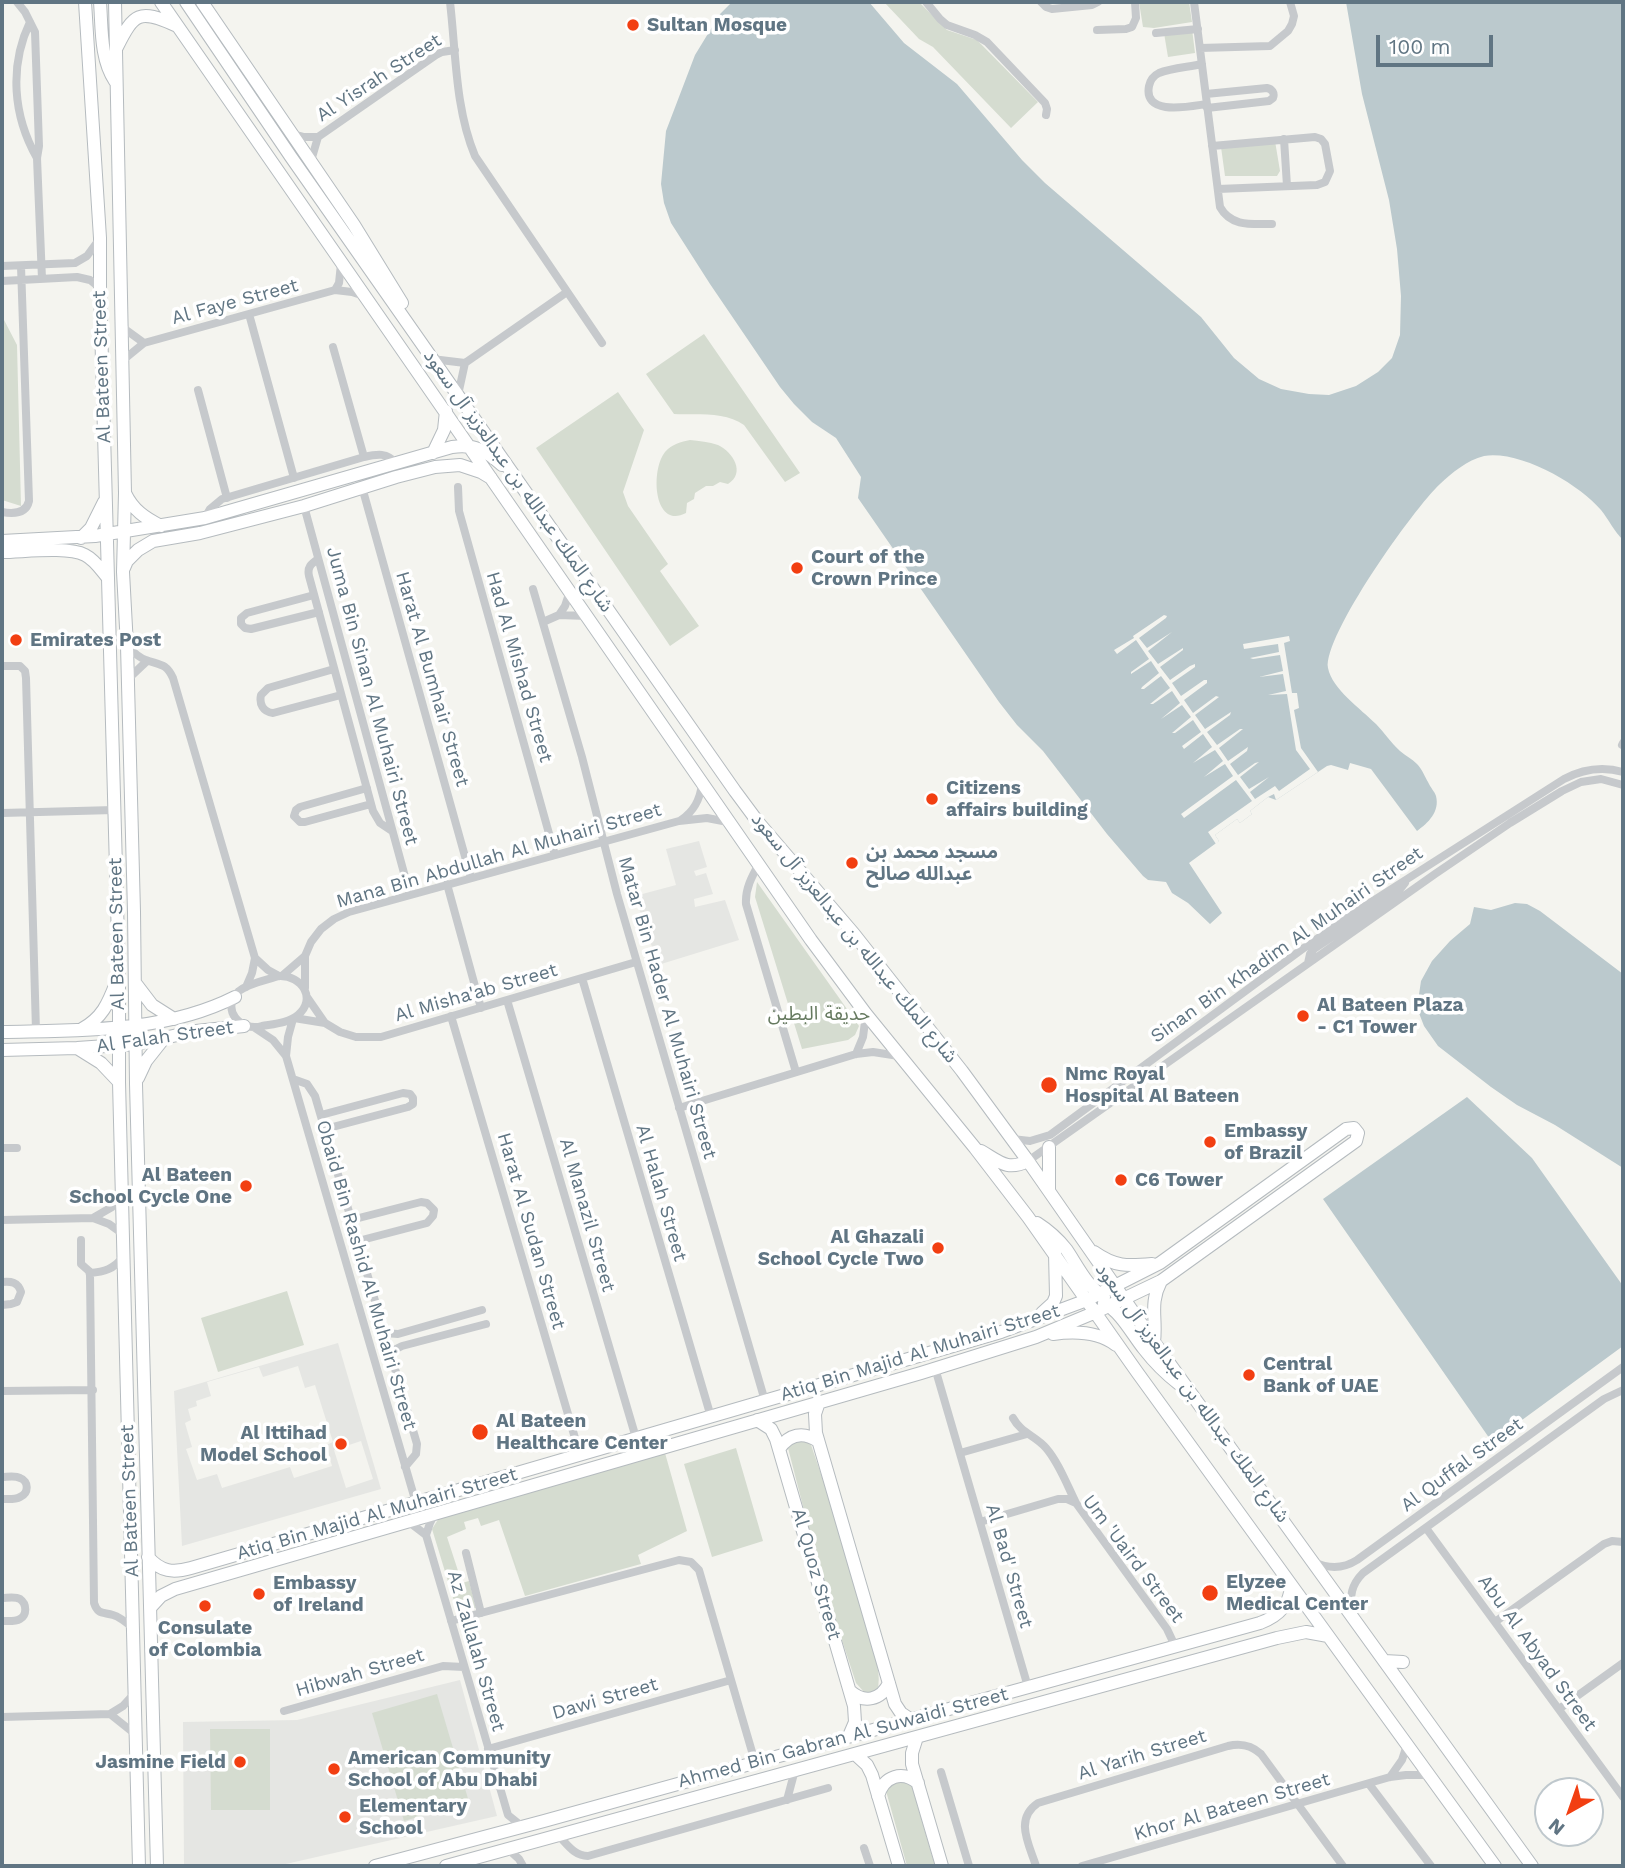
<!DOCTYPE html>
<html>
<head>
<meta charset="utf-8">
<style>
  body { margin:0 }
  #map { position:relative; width:1625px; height:1868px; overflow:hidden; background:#f4f4ef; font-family:"Work Sans",sans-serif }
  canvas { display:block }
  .frame { position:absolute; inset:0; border:4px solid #607583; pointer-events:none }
  .north { position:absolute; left:1534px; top:1777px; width:70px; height:70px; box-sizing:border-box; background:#fff; border:2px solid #bfc8cd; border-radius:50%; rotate:220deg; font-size:19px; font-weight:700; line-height:28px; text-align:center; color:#607583 }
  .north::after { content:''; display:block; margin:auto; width:24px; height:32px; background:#f23f12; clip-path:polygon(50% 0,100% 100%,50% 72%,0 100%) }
  .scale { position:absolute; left:1376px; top:35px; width:117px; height:32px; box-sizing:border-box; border:4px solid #607583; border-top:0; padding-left:9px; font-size:21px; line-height:24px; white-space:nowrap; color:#607583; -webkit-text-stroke:5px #fff; paint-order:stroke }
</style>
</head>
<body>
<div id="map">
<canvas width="1625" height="1868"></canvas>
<div class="frame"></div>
<div class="north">N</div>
<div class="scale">100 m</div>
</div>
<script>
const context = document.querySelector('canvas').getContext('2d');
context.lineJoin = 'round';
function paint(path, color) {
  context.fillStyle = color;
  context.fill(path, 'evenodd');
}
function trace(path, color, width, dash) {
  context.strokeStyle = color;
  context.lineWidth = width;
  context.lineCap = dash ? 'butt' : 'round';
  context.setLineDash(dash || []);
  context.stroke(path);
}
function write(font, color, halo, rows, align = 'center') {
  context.font = font + ' "Work Sans","Noto Sans Arabic",sans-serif';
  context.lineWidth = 7;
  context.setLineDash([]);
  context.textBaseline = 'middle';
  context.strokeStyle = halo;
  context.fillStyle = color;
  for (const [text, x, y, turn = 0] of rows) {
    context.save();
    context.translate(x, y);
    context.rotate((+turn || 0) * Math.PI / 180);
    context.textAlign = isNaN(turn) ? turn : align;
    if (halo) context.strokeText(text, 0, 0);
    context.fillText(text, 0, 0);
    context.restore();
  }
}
const built = new Path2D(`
  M699,841L707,867L694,871L696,876L706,873L713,894L694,899L695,907L725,900L739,940L658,965L635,896L676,885L666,849Z
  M338,1343L381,1489L182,1546L174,1391ZM259,1367L263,1377L298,1366L305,1388L315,1385L333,1442L326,1445L332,1466L294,1478L290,1467L222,1488L217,1474L197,1480L186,1449L192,1447L185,1423L191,1420L188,1409L197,1406L196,1401L211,1396L207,1382ZM361,1441L373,1479L346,1488L334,1450Z
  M460,1680L497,1816L277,1866H184L183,1722L297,1720Z`);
const green = new Path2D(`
  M884,2H919L947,30L977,40L1038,102L1011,128L933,47L919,39Z
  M1139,2H1189L1192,22L1154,28L1143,27Z
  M1192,29L1195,53L1168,57L1164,33Z
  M1275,141L1280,171L1277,176H1225L1221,147Z
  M2,316L17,345L21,506L2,500Z
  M704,334L800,473L785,482L744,425C725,411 697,415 674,414L646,374Z
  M618,392L644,430L623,492L628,506L668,564L660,571L699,626L670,646L536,448Z
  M690,440C699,441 709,442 718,445C733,452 746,473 728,484L720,482L713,486H706L695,493L694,499L687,503L686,513C654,530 650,471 665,452C672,444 681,442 690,440Z
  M757,882L859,1026L855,1035L848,1040L802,1049L755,897Z
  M287,1291L304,1345L218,1372L201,1318Z
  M791,1439H809C832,1506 856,1574 872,1643C875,1658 882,1676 877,1691L870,1694L864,1692L856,1683L821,1576L788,1448Z
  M736,1448L763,1541L712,1557L684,1464Z
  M665,1453L687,1531L638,1555L641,1564L525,1596L499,1520L481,1526L478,1518L464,1522L466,1529L447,1537L462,1583L469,1581L476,1608H460L454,1601L432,1529L439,1518Z
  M437,1694L469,1802L404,1821L372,1713Z
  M210,1729H270V1810H211Z
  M890,1779L911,1783L935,1866H907L886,1791Z`);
const water = new Path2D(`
  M732,2H869L904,43L957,84L1022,160L1045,183L1201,317L1234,358L1259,379L1281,389L1309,394L1329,395L1356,386L1378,372L1392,358L1400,335L1401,296L1397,249L1389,200L1362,94L1346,2H1623V540C1614,531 1609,520 1601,510C1579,484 1520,450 1484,456C1467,460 1452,473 1440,484C1414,508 1323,636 1328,668C1332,689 1361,709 1376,724C1384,732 1391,743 1400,751C1406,756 1412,759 1417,764C1422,769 1425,777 1428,782C1430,787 1435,792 1436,796C1440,812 1428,823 1417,831L1371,769L1350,763L1348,770L1331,765L1327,766L1276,800L1268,797L1250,811L1252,814L1240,823L1237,819L1215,835L1219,841L1189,863L1222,913L1210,924L1188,903L1172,893L1166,882L1148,880L1143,876L1107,834L1043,751L1017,725L999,702L858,498L861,477L836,438L812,422L794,404L780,387L710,284L671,223L664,203L661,184L666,131L695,55L720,14Z
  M1515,903L1527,904L1540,911L1623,974V1168L1555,1125L1517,1105L1491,1087L1438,1046L1424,1026L1417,1008L1421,981L1432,961L1450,941L1470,924L1474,907L1491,910Z
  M1467,1097L1532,1158L1623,1286V1346L1492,1442L1323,1199Z`);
const pier = new Path2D(`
  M1164,615L1167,616L1166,618L1139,638L1147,648L1172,632L1148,651L1158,664L1183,648V650L1160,667L1170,680L1190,666L1195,664V667L1172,683L1181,696L1204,680H1207V683L1184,700L1193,713L1216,696L1219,697L1195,715L1205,729L1231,712L1230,715L1207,732L1217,745L1240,729H1243L1219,748L1228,761L1248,747L1247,751L1230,764L1238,775L1255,763L1259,762L1240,777L1249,789L1269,777L1250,792L1255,799L1275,786L1279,791L1310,769L1296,750L1287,694L1268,695L1286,691L1283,674L1259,677L1283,671L1280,655L1253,659L1250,658L1279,652L1278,644L1244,649L1243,644L1289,636L1290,641L1284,643L1292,693H1297L1299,708L1294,710L1301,748L1318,772L1276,800L1274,794L1268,797L1250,811L1252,814L1240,823L1237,819L1215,835L1219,841L1216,844L1208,832L1252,801L1236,780L1184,818L1181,814L1233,776L1225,764L1204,777L1223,761L1215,750L1193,763L1212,747L1203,734L1184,749L1182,746L1201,732L1193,720L1175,733H1172L1191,717L1182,705L1161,719L1180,703L1172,691L1153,704H1150L1170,688L1161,676L1144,689H1141L1142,687L1159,673L1151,661L1131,674V672L1149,659L1136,640L1117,654L1114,650L1134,638L1133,636Z`);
const street = new Path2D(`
  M17,2L25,12L35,32L39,146L37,158L42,279
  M450,2C456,53 455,108 475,156L602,343
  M926,2L940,19L947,25L975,35L987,42L1045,103L1047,109L1046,115
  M1041,2L1046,7L1052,9L1092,5L1098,2
  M1194,2L1220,207C1231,227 1252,224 1272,224
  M30,22C9,66 13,116 37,158
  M1097,30L1126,29L1132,27L1136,18L1135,2
  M1156,33L1198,29
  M1200,48L1270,46L1288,31L1292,24L1294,16L1290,2
  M1202,64C1189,67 1171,68 1159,73C1153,76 1150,81 1149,86C1143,117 1191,106 1207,104
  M1206,94L1267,88C1272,89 1275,93 1273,98L1269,101L1207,108
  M293,134L304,137H318L436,55L442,52L455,50
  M1284,139L1287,186
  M1212,146L1315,137L1321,139L1325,144L1330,171L1325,182L1317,185L1218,189
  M311,161L318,137
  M2,266L75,263L87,256L98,241
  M2,281L77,277L90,280L100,288
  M335,290L339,283L341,264
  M249,314L294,478
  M122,327L144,343
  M333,347L364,457
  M432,359L465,363L567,292
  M122,361L144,343L335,290L352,292L364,296
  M198,390L227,498
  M458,395L465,363
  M362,487L471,878
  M458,487L459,511L555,855
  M304,506L410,895
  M2,512C13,514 26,514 29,501L21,266
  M205,518L210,509L222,499L364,457C377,454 387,452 397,464
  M318,559C311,564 307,567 309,576L373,811L380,823L392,831
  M533,589L582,757L617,894L765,1401
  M314,595L247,613L241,618V624L245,628L251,629L319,612
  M559,615L565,606L570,591
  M543,622L559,615L587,616
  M127,646C132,651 139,658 146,660C160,665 166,663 173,678L255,958L252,973L246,987
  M2,666H20L25,671L26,678L36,1031
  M334,669L268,688L261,695C259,704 263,712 273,713L341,695
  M129,678L147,661
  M1622,745L1623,743
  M367,788L300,807L296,810L294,816L300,822H305L371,804
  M2,813L114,810
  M681,820C694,811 700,800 702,784
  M759,864C752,876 745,889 746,904L796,1072
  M447,884L481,1008
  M255,958L268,970L279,976
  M1308,963L1310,954L1314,949L1396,894L1405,883
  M283,975L305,956L311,942L321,929L334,919L349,912L679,821L707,818L728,822
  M279,976C302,975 317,999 298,1015C289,1023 273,1024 262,1026C240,1032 220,1009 239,991C249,983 267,980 279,976Z
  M582,978L711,1417
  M305,988V956
  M307,997L325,1023
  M507,1000L636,1438
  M451,1016L580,1455
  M294,1018L325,1023L340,1032L356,1037H381L636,962
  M255,1028L273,1040L286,1056L416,1503
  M856,1054L863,1037L866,1014
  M286,1056L288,1037L293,1019
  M293,1079L307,1084L315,1096L417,1444L416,1454L405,1467
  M679,1108L856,1054L873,1052L899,1056
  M321,1115L403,1093L410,1094L413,1098V1104L408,1107L325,1129
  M1012,1139L1030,1141L1050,1135L1301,950L1357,911L1564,779C1583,769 1602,766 1623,772
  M2,1148H17
  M1028,1161L1435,874L1510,823L1562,791L1581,782L1601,779L1623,785
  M93,1218L112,1207L122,1195
  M2,1220L93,1218L109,1224L123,1234
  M351,1220L421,1202L427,1203L434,1210L433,1216L427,1223L358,1241
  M81,1240V1264L89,1271L90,1275L94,1603C98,1615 103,1612 113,1615C120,1617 127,1623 133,1628
  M90,1273C104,1272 114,1269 123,1257
  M2,1282C11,1281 18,1282 21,1292L17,1302L11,1304L2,1305
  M384,1333L398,1334L482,1310
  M390,1352L402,1346L486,1324
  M935,1368L1028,1687
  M2,1391L93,1390
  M1013,1418C1021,1433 1036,1436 1046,1448C1059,1463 1067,1485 1076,1503
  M960,1453L1027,1434
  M2,1477C7,1477 15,1475 20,1478C29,1481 29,1493 20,1497C15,1500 7,1499 2,1499
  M409,1522L426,1535L508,1815L523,1827
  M980,1522L1058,1499H1067L1076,1503L1167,1629L1175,1646
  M1426,1528L1623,1797
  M426,1535L430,1523L435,1513
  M466,1553L481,1613
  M1314,1562C1329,1569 1343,1569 1357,1560L1623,1367
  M2,1598C7,1598 15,1596 20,1599C27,1604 27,1615 20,1619C15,1622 7,1621 2,1621
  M1351,1612C1350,1596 1351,1585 1363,1573L1604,1399L1623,1390
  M451,1621L679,1560L691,1562L699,1570L755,1762
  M1495,1622L1604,1544L1612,1541L1623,1542
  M1559,1709L1623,1663
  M284,1711L443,1666L464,1667
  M110,1714L135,1734
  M2,1717L110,1714L123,1706L134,1694
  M488,1749L731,1680
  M941,1772L969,1866
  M1390,1777L1402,1760L1407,1745
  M1369,1784L1431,1866
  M787,1800L795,1770
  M558,1835C567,1844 574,1856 588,1856L828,1788
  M864,1848L870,1866
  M508,1849L519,1859L523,1866
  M1036,1866C1029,1844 1014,1819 1038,1803L1228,1746C1241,1743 1251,1745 1261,1754L1343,1866
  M1082,1866L1390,1777L1406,1775H1429`);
const secondary = new Path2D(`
  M85,2L100,238V288L119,977V1082L139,1866
  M100,2C102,27 100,59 115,81
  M115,2L125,493L123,572L127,646L134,912L136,1084L157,1866
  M161,2L811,940L866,1014L975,1148L1028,1217L1137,1372L1495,1866
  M186,2L291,157L735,791L758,822L854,934L962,1071L1028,1161L1154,1342L1532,1866
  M202,2L354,225L402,303
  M117,47C134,13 139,9 175,25
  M433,453L444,430L446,411
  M125,493C133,510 145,518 161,526
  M81,538L91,528L104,502
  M2,541L95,536L205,518L452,447C475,444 485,450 502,465
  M2,552C23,552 67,546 85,555C95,560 101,570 108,578
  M124,568L127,561L138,550L153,541L200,533L304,506L396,477L435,467L460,465L481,472L491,478
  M136,984L152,1005L174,1019
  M82,1029C102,1018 108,1004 116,983
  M2,1032C80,1030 164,1033 235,997
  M77,1048L101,1063L119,1082
  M2,1050L77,1048L136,1044L196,1031L244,1026
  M138,1078L146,1061L165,1037
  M1049,1147V1190
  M981,1151C1000,1162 1007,1171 1028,1161
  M1037,1223C1048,1230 1058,1239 1066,1249C1077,1265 1087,1287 1104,1297
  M1094,1252C1115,1267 1127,1266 1152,1264
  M1104,1303C1121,1312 1132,1334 1144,1349C1154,1362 1166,1374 1179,1384
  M1042,1313L1053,1303L1056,1296L1055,1253
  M1053,1334C1075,1331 1099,1332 1116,1345
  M1154,1342C1157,1318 1149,1304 1161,1281
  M819,1402L815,1414L816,1433L895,1704L901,1713L910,1719
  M757,1420L771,1429L776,1439L854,1706L855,1722L849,1736
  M779,1449C789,1434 803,1431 818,1441
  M148,1557C161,1572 173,1573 191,1568L1001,1332L1087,1300L1160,1263L1346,1129L1354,1128L1358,1133L1356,1141L1161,1281L1096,1312L1036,1337L921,1373L175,1589L161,1596L150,1608
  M1384,1661L1403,1662
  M850,1691C864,1704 881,1700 889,1683
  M917,1737L912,1753V1764L942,1866
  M855,1754L867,1765L872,1775L899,1866
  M878,1796C884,1776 902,1770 918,1783
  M375,1866L544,1821L1260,1623C1279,1616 1290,1605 1291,1585
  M446,1866L1277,1638L1306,1632L1328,1636`);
const markers = [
  [633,25,7,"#f23f12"],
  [797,568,7,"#f23f12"],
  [16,640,7,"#f23f12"],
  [932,799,7,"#f23f12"],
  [852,863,7,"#f23f12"],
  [1303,1016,7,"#f23f12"],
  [1049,1085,9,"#f23f12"],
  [1210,1142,7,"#f23f12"],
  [1121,1180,7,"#f23f12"],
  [246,1186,7,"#f23f12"],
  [938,1248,7,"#f23f12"],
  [1249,1375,7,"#f23f12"],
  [480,1432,9,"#f23f12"],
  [341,1444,7,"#f23f12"],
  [1210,1593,9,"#f23f12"],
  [259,1594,7,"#f23f12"],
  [205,1606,7,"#f23f12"],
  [240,1762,7,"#f23f12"],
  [334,1769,7,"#f23f12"],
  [345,1817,7,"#f23f12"]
];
const poiNames = [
  ["Sultan Mosque",647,25],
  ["Court of the",811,557],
  ["Crown Prince",811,579],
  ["Emirates Post",30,640],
  ["Citizens",946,788],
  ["affairs building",946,810],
  ["مسجد محمد بن",866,852],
  ["عبدالله صالح",866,874],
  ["Al Bateen Plaza",1317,1005],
  ["- C1 Tower",1317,1027],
  ["Nmc Royal",1065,1074],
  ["Hospital Al Bateen",1065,1096],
  ["Embassy",1224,1131],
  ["of Brazil",1224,1153],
  ["Al Bateen",232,1175,"right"],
  ["School Cycle One",232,1197,"right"],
  ["C6 Tower",1135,1180],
  ["Al Ghazali",924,1237,"right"],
  ["School Cycle Two",924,1259,"right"],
  ["Central",1263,1364],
  ["Bank of UAE",1263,1386],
  ["Al Bateen",496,1421],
  ["Healthcare Center",496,1443],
  ["Al Ittihad",327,1433,"right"],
  ["Model School",327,1455,"right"],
  ["Elyzee",1226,1582],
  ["Medical Center",1226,1604],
  ["Embassy",273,1583],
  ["of Ireland",273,1605],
  ["Consulate",205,1628,"center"],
  ["of Colombia",205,1650,"center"],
  ["American Community",348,1758],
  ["School of Abu Dhabi",348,1780],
  ["Jasmine Field",226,1762,"right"],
  ["Elementary",359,1806],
  ["School",359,1828]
];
const streetNames = [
  ["Al Yisrah Street",379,78,-33],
  ["Al Faye Street",235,302,-15],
  ["Al Bateen Street",102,367,-92],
  ["شارع الملك عبدالله بن عبدالعزيز آل سعود",518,481,55],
  ["Had Al Mishad Street",519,667,74],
  ["Harat Al Bumhair Street",432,679,74],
  ["Juma Bin Sinan Al Muhairi Street",372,696,75],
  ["Mana Bin Abdullah Al Muhairi Street",499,856,-16],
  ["Al Bateen Street",117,934,-91],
  ["شارع الملك عبدالله بن عبدالعزيز آل سعود",854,938,51],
  ["Sinan Bin Khadim Al Muhairi Street",1287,945,-35],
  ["Al Misha'ab Street",476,993,-16],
  ["Matar Bin Hader Al Muhairi Street",667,1008,74],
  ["Al Falah Street",165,1037,-8],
  ["Al Halah Street",661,1193,74],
  ["Al Manazil Street",587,1215,74],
  ["Harat Al Sudan Street",531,1231,74],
  ["Obaid Bin Rashid Al Muhairi Street",366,1275,74],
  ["Atiq Bin Majid Al Muhairi Street",920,1353,-17],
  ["شارع الملك عبدالله بن عبدالعزيز آل سعود",1192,1393,54],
  ["Al Quffal Street",1462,1465,-36],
  ["Al Bateen Street",130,1501,-92],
  ["Atiq Bin Majid Al Muhairi Street",377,1514,-16],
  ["Um 'Uaird Street",1133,1559,53],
  ["Al Bad' Street",1009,1566,74],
  ["Al Quoz Street",816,1574,74],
  ["Az Zallalah Street",476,1651,74],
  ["Abu Al Abyad Street",1537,1653,54],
  ["Hibwah Street",360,1673,-16],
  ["Dawi Street",605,1699,-16],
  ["Ahmed Bin Gabran Al Suwaidi Street",843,1738,-15],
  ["Al Yarih Street",1142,1755,-17],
  ["Khor Al Bateen Street",1232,1807,-16]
];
const parkNames = [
  ["حديقة البطين",819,1014]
];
paint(built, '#e5e6e3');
paint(green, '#d5dcd0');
paint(water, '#bbc9cd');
paint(pier, '#f4f4ef');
trace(secondary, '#b5bbbf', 14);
trace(street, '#c6c9cc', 8);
trace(secondary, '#fff', 12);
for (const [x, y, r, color] of markers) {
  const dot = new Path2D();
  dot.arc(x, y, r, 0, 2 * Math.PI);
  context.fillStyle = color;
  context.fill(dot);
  trace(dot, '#fff', 2.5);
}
write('bold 19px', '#607583', '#fff', poiNames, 'left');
write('19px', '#607583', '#fff', streetNames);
write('19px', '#667a60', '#fff', parkNames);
</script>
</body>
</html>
